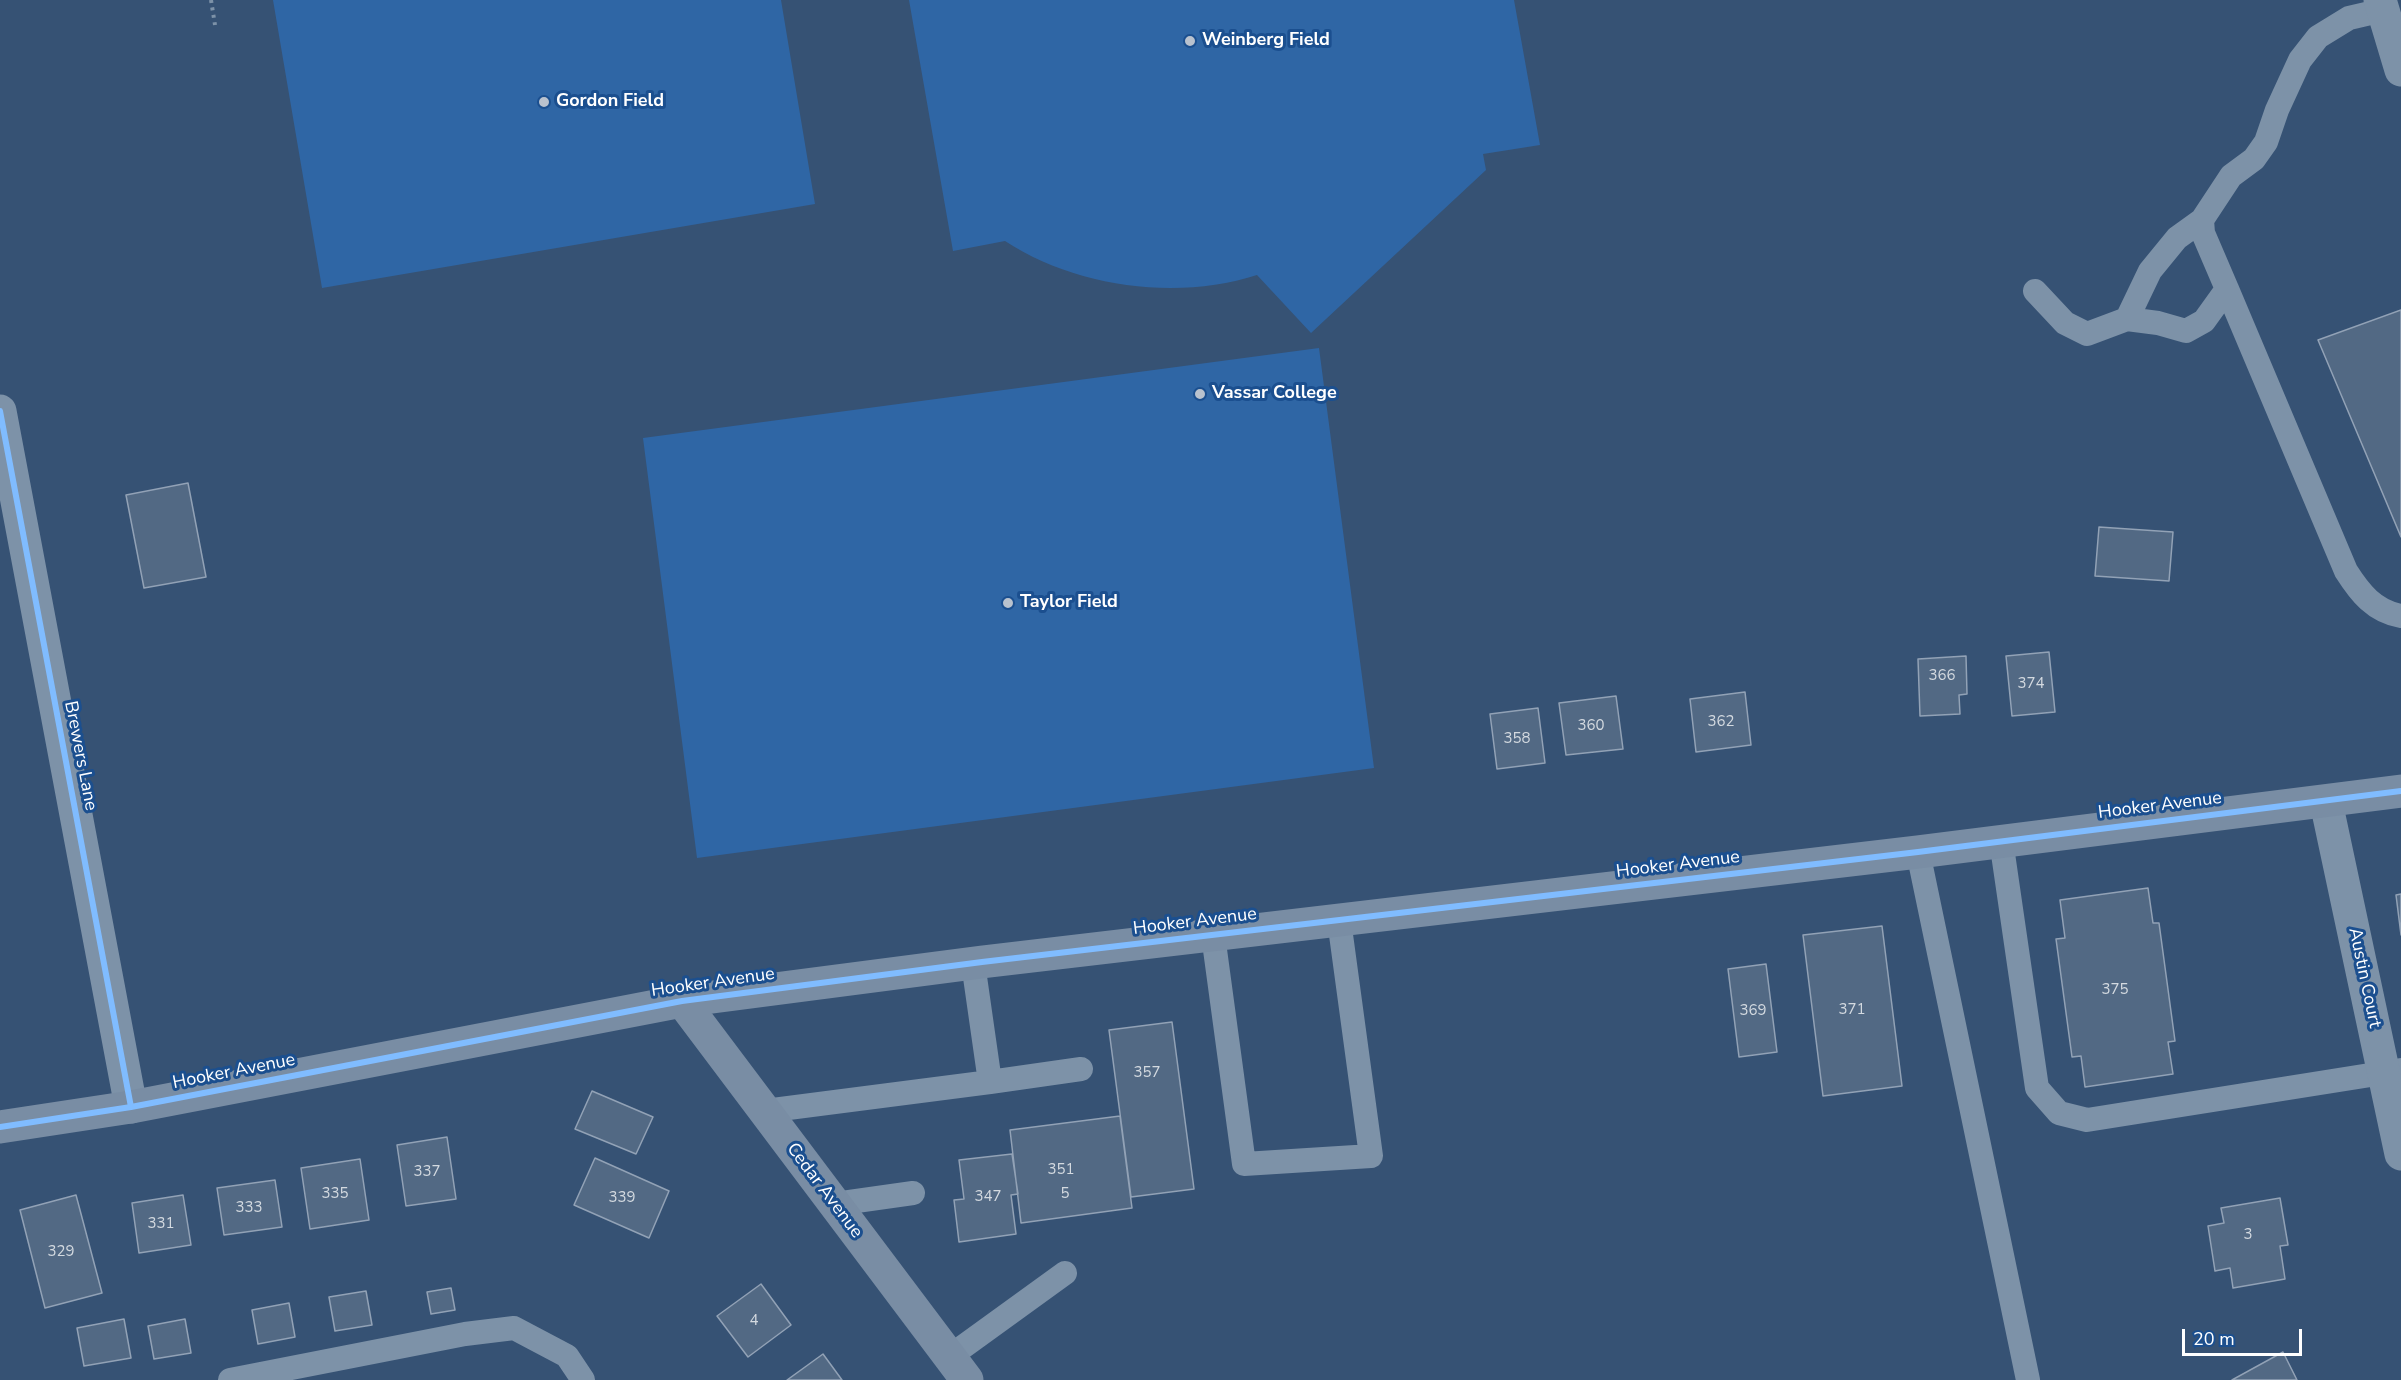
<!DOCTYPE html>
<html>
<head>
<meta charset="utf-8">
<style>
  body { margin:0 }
  #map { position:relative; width:2401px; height:1380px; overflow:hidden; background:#365274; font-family:"Nunito Sans",sans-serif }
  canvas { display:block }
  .scale { position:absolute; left:2182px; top:1329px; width:120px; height:27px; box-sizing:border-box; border:3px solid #fff; border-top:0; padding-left:8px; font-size:18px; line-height:21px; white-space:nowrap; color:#fff; -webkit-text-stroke:4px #1b4f8f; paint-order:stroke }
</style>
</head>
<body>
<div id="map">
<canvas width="2401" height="1380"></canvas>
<div class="scale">20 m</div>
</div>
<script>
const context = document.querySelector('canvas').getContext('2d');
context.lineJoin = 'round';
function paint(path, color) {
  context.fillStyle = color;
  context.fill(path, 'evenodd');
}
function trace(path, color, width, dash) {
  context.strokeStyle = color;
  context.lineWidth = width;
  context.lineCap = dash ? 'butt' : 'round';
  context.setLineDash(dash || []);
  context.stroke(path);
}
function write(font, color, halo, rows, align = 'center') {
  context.font = font + ' "Nunito Sans",sans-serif';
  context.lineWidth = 6;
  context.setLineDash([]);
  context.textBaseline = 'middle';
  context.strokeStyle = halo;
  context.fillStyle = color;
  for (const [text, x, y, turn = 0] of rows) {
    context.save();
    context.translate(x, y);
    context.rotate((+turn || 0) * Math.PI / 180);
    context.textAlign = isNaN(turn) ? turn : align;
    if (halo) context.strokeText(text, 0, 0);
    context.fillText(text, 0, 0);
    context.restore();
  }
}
const green = new Path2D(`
  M273,0H781L815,204L322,288Z
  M909,0H1514L1540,145L1483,154L1486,170L1311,333L1257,275C1177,301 1075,287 1005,241L953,251Z
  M1319,348L1374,768L697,858L643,438Z`);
const building = new Path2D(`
  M2401,310V537L2318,340Z
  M188,483L206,577L144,588L126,495Z
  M2099,527L2173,532L2169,581L2095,576Z
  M2049,652L2055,712L2012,716L2006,656Z
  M1966,656L1967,694L1959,695L1960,714L1920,716L1918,659Z
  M1745,692L1751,745L1696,752L1690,699Z
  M1616,696L1623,749L1566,755L1559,703Z
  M1538,708L1545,763L1497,769L1490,714Z
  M2148,888L2153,923H2159L2175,1041L2168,1042L2173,1074L2085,1087L2081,1056L2072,1057L2056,939L2065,938L2060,900Z
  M2401,894V935L2396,895Z
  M1882,926L1902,1086L1823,1096L1803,935Z
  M1766,964L1777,1052L1739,1057L1728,969Z
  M1172,1022L1194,1189L1131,1197L1109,1030Z
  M592,1091L653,1117L636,1154L575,1129Z
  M1120,1116L1132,1208L1021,1223L1010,1130Z
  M447,1137L456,1199L406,1206L397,1145Z
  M1012,1154L1018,1194L1011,1195L1016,1234L959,1242L954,1200L964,1199L959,1160Z
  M595,1158L669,1191L649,1238L574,1205Z
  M360,1159L369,1220L310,1229L301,1168Z
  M275,1180L282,1227L224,1235L217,1188Z
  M76,1195L102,1293L45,1308L20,1210Z
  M183,1195L191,1245L139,1253L132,1203Z
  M2280,1198L2288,1245L2280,1246L2285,1279L2233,1288L2230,1268L2215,1271L2208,1226L2224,1223L2221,1208Z
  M761,1284L791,1325L748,1357L717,1316Z
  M451,1288L455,1310L431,1314L427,1292Z
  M366,1291L372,1325L335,1331L329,1297Z
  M289,1303L295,1337L258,1344L252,1310Z
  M124,1319L131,1358L84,1366L77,1328Z
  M185,1319L191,1353L154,1359L148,1326Z
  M2283,1352L2297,1380H2232Z
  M823,1354L842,1380H787Z`);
const path = new Path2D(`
  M211,0L215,25`);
const lane = new Path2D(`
  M2227,289L2346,571C2360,593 2374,611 2401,616
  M2035,291L2065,323L2087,334L2127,319L2158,323L2186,331L2204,321L2227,289L2203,233L2202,220L2231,176L2254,159L2266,142L2277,110L2300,60L2318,37L2349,18L2383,10
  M2127,319L2150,271L2177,238L2202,220
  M2001,840L2037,1088L2059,1113L2087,1120L2401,1070
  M1918,852L2028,1380
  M1213,935L1244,1164L1371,1156L1339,920
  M990,1082L1081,1069
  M765,1111L990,1082L973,963
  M835,1204L913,1193
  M949,1357L1065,1273
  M230,1380L465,1334L514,1328L567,1356L583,1380`);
const street = new Path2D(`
  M2380,0L2401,70
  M0,411L131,1107
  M2326,802L2401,1154`);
const secondary = new Path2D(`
  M682,1001L967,1380
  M0,1127L131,1107L682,1001L982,962L1918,852L2401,791`);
const cycleway = new Path2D(`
  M0,411L131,1107
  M0,1127L131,1107L682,1001L982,962L1918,852L2401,791`);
const markers = [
  [1190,41,6,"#b9c2ce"],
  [544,102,6,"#b9c2ce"],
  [1200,394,6,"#b9c2ce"],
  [1008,603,6,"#b9c2ce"]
];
const numberNames = [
  ["366",1942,676],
  ["374",2031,684],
  ["362",1721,722],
  ["360",1591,726],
  ["358",1517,739],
  ["375",2115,990],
  ["371",1852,1010],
  ["369",1753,1011],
  ["357",1147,1073],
  ["351",1061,1170],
  ["337",427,1172],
  ["335",335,1194],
  ["5",1065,1194],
  ["347",988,1197],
  ["339",622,1198],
  ["333",249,1208],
  ["331",161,1224],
  ["3",2248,1235],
  ["329",61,1252],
  ["4",754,1321]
];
const poiNames = [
  ["Weinberg Field",1202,41],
  ["Gordon Field",556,102],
  ["Vassar College",1212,394],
  ["Taylor Field",1020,603]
];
const streetNames = [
  ["Brewers Lane",80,756,79],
  ["Hooker Avenue",2160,806,-7],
  ["Hooker Avenue",1678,865,-7],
  ["Hooker Avenue",1195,922,-7],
  ["Austin Court",2364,978,78],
  ["Hooker Avenue",713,983,-8],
  ["Hooker Avenue",234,1072,-11],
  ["Cedar Avenue",824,1191,53]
];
paint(green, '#2f66a5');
paint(building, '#526984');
trace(building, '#92a2b6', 1.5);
trace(path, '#7d92a8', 4, [3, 4.5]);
trace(lane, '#7d92a8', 24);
trace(street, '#7d92a8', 33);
trace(secondary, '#798da4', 33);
trace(cycleway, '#80bcff', 6);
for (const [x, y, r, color] of markers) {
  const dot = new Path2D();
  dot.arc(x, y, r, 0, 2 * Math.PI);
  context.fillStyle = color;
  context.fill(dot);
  trace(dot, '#1b4f8f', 2);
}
write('15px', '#d4dae0', null, numberNames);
write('bold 18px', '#fff', '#1b4f8f', poiNames, 'left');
write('18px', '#fff', '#1b4f8f', streetNames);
</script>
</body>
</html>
